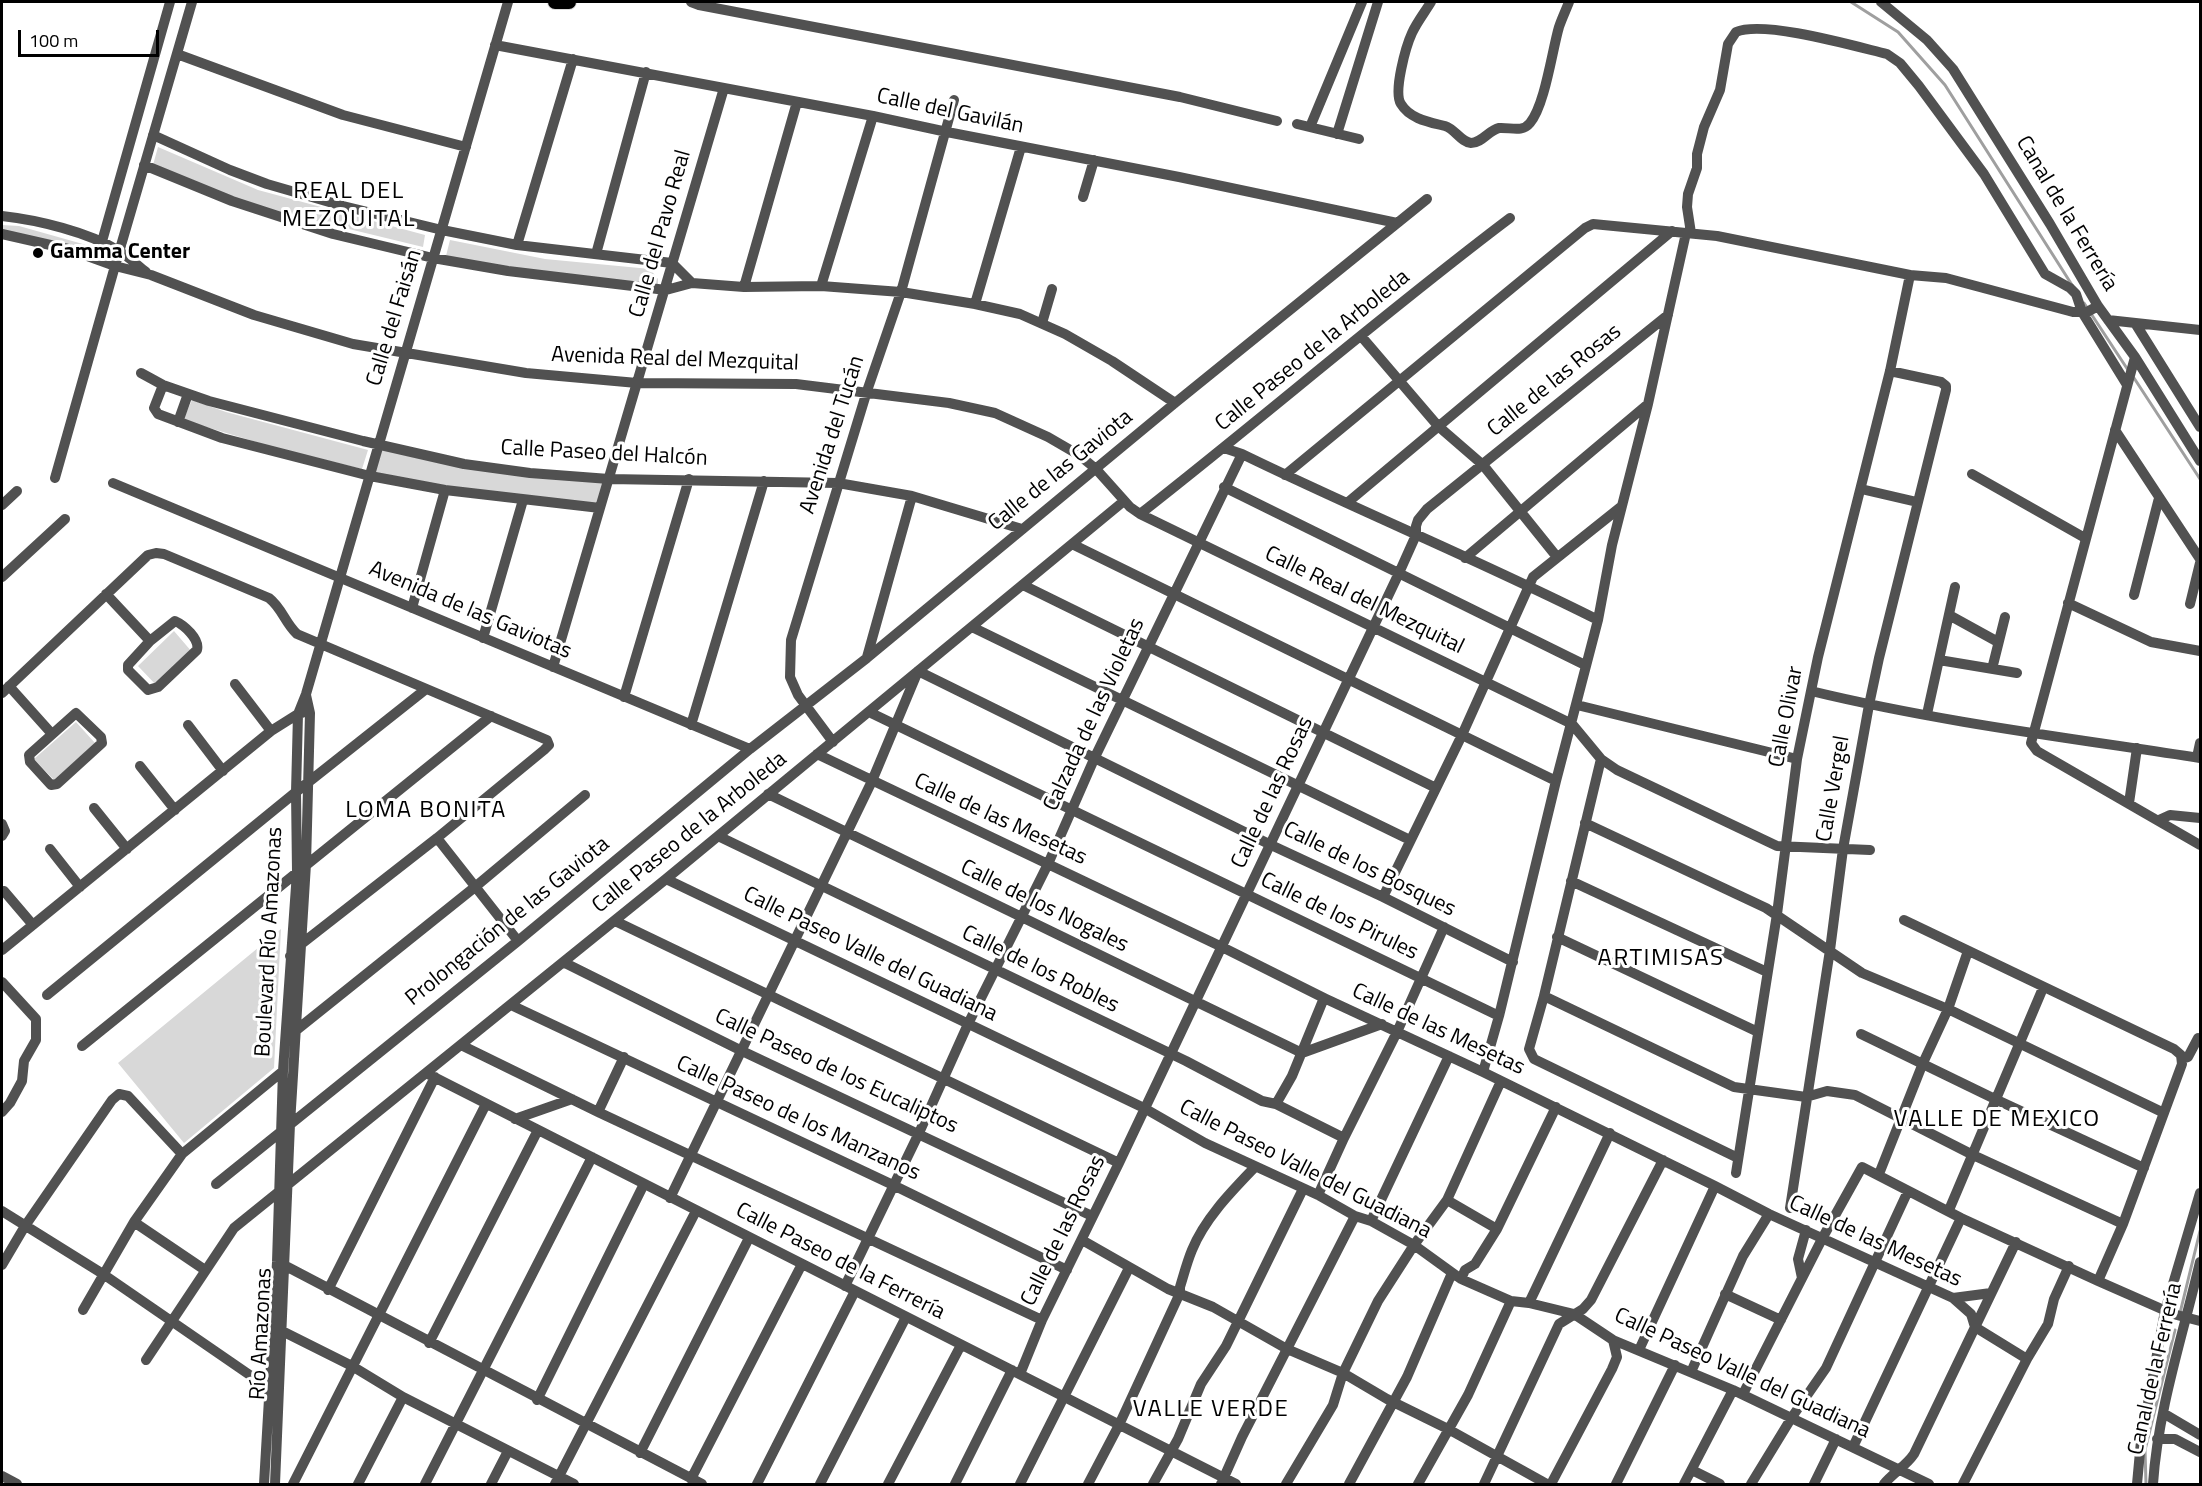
<!DOCTYPE html>
<html>
<head>
<meta charset="utf-8">
<style>
  body { margin:0 }
  #map { position:relative; width:2202px; height:1486px; overflow:hidden; background:#fff; font-family:"Titillium Web",sans-serif }
  canvas { display:block }
  .frame { position:absolute; inset:0; border:3px solid #000; pointer-events:none }
  .scale { position:absolute; left:18px; top:30px; width:141px; height:27px; box-sizing:border-box; border:3px solid #000; border-top:0; padding-left:8px; font-size:18px; line-height:21px; white-space:nowrap; color:#000; -webkit-text-stroke:4px #fff; paint-order:stroke }
</style>
</head>
<body>
<div id="map">
<canvas width="2202" height="1486"></canvas>
<div class="frame"></div>
<div class="scale">100 m</div>
</div>
<script>
const context = document.querySelector('canvas').getContext('2d');
context.lineJoin = 'round';
function paint(path, color) {
  context.fillStyle = color;
  context.fill(path, 'evenodd');
}
function trace(path, color, width, dash) {
  context.strokeStyle = color;
  context.lineWidth = width;
  context.lineCap = dash ? 'butt' : 'round';
  context.setLineDash(dash || []);
  context.stroke(path);
}
function write(font, color, halo, rows, align = 'center') {
  context.font = font + ' "Titillium Web",sans-serif';
  context.lineWidth = 6;
  context.setLineDash([]);
  context.textBaseline = 'middle';
  context.strokeStyle = halo;
  context.fillStyle = color;
  for (const [text, x, y, turn = 0] of rows) {
    context.save();
    context.translate(x, y);
    context.rotate((+turn || 0) * Math.PI / 180);
    context.textAlign = isNaN(turn) ? turn : align;
    if (halo) context.strokeText(text, 0, 0);
    context.fillText(text, 0, 0);
    context.restore();
  }
}
const green = new Path2D(`
  M158,147L258,190L425,235L423,247L250,205L153,165Z
  M2,225L19,226L90,246L88,252L2,233Z
  M450,240L545,259L650,269L658,279V286L543,275L446,256Z
  M192,400L226,412L368,450L362,469L273,447L183,420Z
  M378,445L490,471L609,479L598,508L370,476Z
  M174,631L192,652L157,686L138,666Z
  M76,722L95,743L54,780L34,759Z
  M281,929L274,1068L184,1143L118,1063Z`);
const stream = new Path2D(`
  M1851,2L1898,32L1945,85L2072,285
  M2084,303L2128,370
  M2134,378L2200,479
  M2180,1313L2200,1231
  M2146,1484L2145,1450L2175,1330`);
const minor = new Path2D(`
  M691,2L699,5L1180,97L1277,121
  M1431,2C1425,12 1417,22 1412,33C1406,46 1393,92 1401,104C1410,119 1429,122 1445,126C1455,129 1461,142 1471,143C1482,143 1489,130 1499,128C1510,127 1522,133 1530,123C1545,105 1552,51 1559,27C1562,18 1566,10 1569,2
  M1881,2L1927,40L1953,69L2050,224L2098,306L2135,357L2200,461
  M495,45L873,116L947,132L1179,177L1397,223
  M177,54L343,115L466,147
  M1297,124L1359,139
  M1310,127L1362,2
  M1337,134L1378,2
  M153,135L230,170L267,184L343,206L442,230L517,245L672,263L692,283
  M144,165L232,201L333,234L433,258L508,271L666,290L692,283L744,287L821,286L901,292L975,304L1020,314L1065,334L1112,361L1175,403
  M1083,197L1094,160
  M2,216C38,220 88,232 119,251C129,257 137,265 146,272
  M1691,233L1687,207L1688,194L1697,168V154L1704,127L1720,90L1728,44L1736,32C1764,20 1854,46 1887,54L1900,63L1919,86L1984,174L2045,274L2070,288L2076,294L2082,312L2127,385
  M2,234L68,249L115,266L151,275L254,315L353,344L526,373L637,383L796,384L949,403L995,413L1048,437L1079,455L1096,469L1130,507L1140,514L1572,724L1601,759L1617,770L1777,846L1870,850
  M517,245L573,59
  M596,254L646,72
  M97,259L170,2
  M821,286L873,116
  M744,287L797,102
  M975,304L1021,147
  M2108,320L2200,330
  M1042,323L1052,289
  M2135,323L2200,427
  M1361,336L1438,426L1483,465L1557,557
  M2135,357L2031,743L2037,751L2200,845
  M141,373L163,385L209,401L363,441L464,464L530,473L609,479L838,483L912,496L1022,529
  M163,385L154,408L158,414L222,438L370,476L445,490L600,508
  M178,422L188,394
  M2115,430L2200,559
  M1224,448L1242,454C1359,511 1481,561 1598,620
  M1972,474L2085,538
  M1285,475L1585,228L1593,224L1717,236L1910,275L1946,278L2073,312H2087L2098,306
  M55,478L115,266L192,2
  M113,483L750,749
  M1224,487L1585,665
  M1861,489L1917,502
  M1347,503L1672,231
  M2,505L17,491
  M1140,514C1264,417 1384,313 1510,218
  M1072,544L1556,781
  M1465,558L1648,404
  M2,577L65,519
  M1023,585L1436,788
  M106,594L150,641
  M2134,595L2159,498
  M2068,603L2151,642L2200,651
  M2190,604L2200,563
  M412,608L445,490
  M1949,615L1998,642
  M175,621C184,625 200,639 197,650L158,687L148,690L128,670V665L150,641Z
  M972,627L1410,840
  M483,638L523,500
  M867,657L912,496
  M1939,660L2017,673
  M553,667L724,88
  M1992,669L2005,617
  M235,684L271,731
  M9,686L52,734
  M1811,691C1939,722 2070,738 2200,758
  M2,693L148,555L156,553L164,554L269,598C282,608 285,623 297,634L547,740L549,745L544,750L437,838L300,945L290,956
  M624,697L689,479
  M1577,705L1797,759
  M869,712L1499,1016
  M76,713L101,737L102,743L57,784L51,785L30,762L29,755Z
  M1927,714L1955,587
  M188,725L223,771
  M691,725L764,481
  M833,742L798,695L790,677L791,640L867,391L901,292L954,100
  M817,754L1222,947L1324,998L1483,1072L1715,1186L1769,1214L1953,1298L1971,1314L1975,1327L2027,1359
  M2197,757L2200,743
  M1601,759L1544,996L1529,1049L1534,1059L1738,1158
  M140,766L175,810
  M768,794L1302,1053L1382,1024
  M2129,803L2137,748
  M94,808L127,849
  M2159,820L2170,815L2200,818
  M1585,823L1766,908L1862,973L1948,1009L2164,1113
  M2,824L5,831L2,836
  M718,836L1186,1061L1262,1101L1276,1104L1344,1138
  M437,838L518,941
  M50,849L80,887
  M666,879L1144,1108L1205,1143L1318,1195L1355,1216L1371,1221L1414,1245L1461,1279L1511,1301L1529,1303L1574,1314L1613,1340L1733,1390L1929,1484
  M1571,881L1767,972
  M4,891L33,925
  M1383,897L1462,735L1533,577L1622,506
  M1904,920L2174,1049L2181,1055L2182,1064L2123,1224L2098,1281
  M615,921L1119,1163
  M1557,937L1758,1032
  M2,950L271,731L298,714L302,713
  M563,962L742,1051L1092,1216
  M2,982L36,1019V1040L24,1061L22,1081L10,1103L2,1112
  M47,995L296,792L426,689
  M1544,996L1734,1087L1806,1097L1827,1091L1855,1095L1973,1155L2123,1224
  M511,1005L893,1185L1067,1270
  M294,1032L475,887L585,795
  M1861,1034L1997,1100L2144,1168
  M461,1045L598,1112L1042,1320
  M82,1046L491,716
  M2182,1059L2188,1057L2198,1038
  M1483,1072L1499,1016L1556,781L1598,620L1612,545L1648,404L1686,233
  M426,1073L1236,1484
  M1276,1104L1292,1076L1324,998
  M598,1112L624,1057
  M515,1119L572,1099
  M1736,1173L1777,914L1797,759L1818,657L1890,371L1910,275
  M1879,1174L1923,1063L1948,1009L1968,951
  M216,1184L518,941L750,749L867,658L1175,403L1427,199
  M1318,1195L1344,1138L1397,1032L1444,927
  M670,1198L872,781L918,671L1271,845L1383,897L1513,962
  M1447,1200L1497,1229
  M1790,1208L1830,950L1843,849L1869,705L1879,658L1946,390V386L1941,382L1890,371
  M1949,1210L2043,988
  M2,1211L103,1274L273,1391
  M1371,1221L1449,1056
  M134,1222L205,1270
  M1082,1240L1168,1289L1213,1307L1287,1349L1343,1373L1387,1399L1448,1429L1547,1484
  M280,1263L702,1484
  M2,1265L25,1226L112,1100L119,1094L128,1096L182,1154
  M1802,1278L1798,1259L1806,1230
  M1461,1279L1465,1270L1475,1264L1497,1229L1556,1107
  M845,1286L919,1133L968,1024L1048,864L1095,757L1242,454
  M328,1290L435,1077
  M1725,1294L1781,1320
  M1953,1298L1991,1293
  M1529,1303L1610,1133
  M83,1310L134,1222L182,1154L283,1071
  M282,1331L352,1366L403,1397L574,1484
  M429,1343L538,1130
  M1639,1350L1715,1186
  M146,1360L234,1228L666,879L1124,501
  M1691,1372L1743,1256L1769,1214
  M1020,1374L1042,1320L1119,1163L1399,573L1416,535V526L1418,520L1427,509L1668,315
  M1743,1394L1823,1237L1862,1167L1961,1218L2098,1281L2173,1314L2200,1321
  M537,1400L644,1184
  M2163,1413L2200,1435
  M2157,1439H2175L2200,1452
  M1853,1447L1961,1218
  M640,1453L749,1238
  M1692,1470L1720,1484
  M2,1476L17,1484
  M691,1479L802,1264
  M264,1484L277,1262L283,1071L297,872L296,792L298,714L306,694L508,2
  M275,1484L290,1124L306,864L310,713L306,695
  M293,1484L486,1104
  M358,1484L403,1397
  M425,1484L592,1157
  M491,1484L508,1451
  M555,1484L696,1211
  M757,1484L855,1291
  M820,1484L906,1317
  M888,1484L961,1345
  M955,1484L1012,1370
  M1020,1484L1129,1268
  M1088,1484L1119,1425L1180,1293V1287C1184,1274 1187,1262 1192,1250C1205,1218 1232,1191 1255,1167
  M1153,1484L1178,1439L1201,1384L1226,1346L1303,1189
  M1221,1484L1242,1437L1355,1216
  M1286,1484L1333,1405L1343,1373L1378,1301L1414,1245L1447,1200L1501,1081
  M1349,1484L1407,1377L1452,1273
  M1418,1484L1468,1395L1511,1301
  M1484,1484L1559,1324L1583,1309L1591,1300L1663,1160
  M1551,1484L1612,1369L1617,1357L1613,1340
  M1616,1484L1675,1365
  M1684,1484L1733,1390
  M1751,1484L1792,1417L1826,1368L1908,1191
  M1814,1484L1836,1439
  M1884,1484C1893,1473 1906,1466 1914,1454L2016,1242
  M1963,1484L2027,1359L2048,1324L2054,1299L2069,1266
  M2137,1484L2141,1441L2165,1311L2200,1193
  M2153,1484C2158,1409 2183,1335 2200,1262`);
const major = new Path2D(`
  M555,2H569`);
const markers = [
  [38,253,6,"#000"]
];
const streetNames = [
  ["Calle del Gavilán",950,112,12],
  ["Canal de la Ferrería",2066,214,59],
  ["Calle del Pavo Real",661,234,-74],
  ["Calle del Faisán",395,318,-73],
  ["Calle Paseo de la Arboleda",1313,351,-39],
  ["Avenida Real del Mezquital",675,360,2],
  ["Calle de las Rosas",1555,381,-39],
  ["Avenida del Tucán",833,435,-72],
  ["Calle Paseo del Halcón",604,454,3],
  ["Calle de las Gaviota",1061,471,-39],
  ["Calle Real del Mezquital",1364,601,26],
  ["Avenida de las Gaviotas",470,611,23],
  ["Calzada de las Violetas",1095,715,-65],
  ["Calle Olivar",1787,717,-79],
  ["Calle Vergel",1834,789,-80],
  ["Calle de las Rosas",1273,793,-65],
  ["Calle de las Mesetas",1000,820,25],
  ["Calle Paseo de la Arboleda",690,833,-39],
  ["Calle de los Bosques",1369,870,26],
  ["Calle de los Nogales",1044,907,26],
  ["Calle de los Pirules",1339,917,26],
  ["Prolongación de las Gaviota",508,922,-39],
  ["Boulevard Río Amazonas",270,942,-87],
  ["Calle Paseo Valle del Guadiana",870,955,26],
  ["Calle de los Robles",1040,970,26],
  ["Calle de las Mesetas",1438,1030,25],
  ["Calle Paseo de los Eucaliptos",836,1072,25],
  ["Calle Paseo de los Manzanos",798,1119,25],
  ["Calle Paseo Valle del Guadiana",1305,1170,27],
  ["Calle de las Rosas",1064,1231,-64],
  ["Calle de las Mesetas",1875,1242,25],
  ["Calle Paseo de la Ferrería",840,1262,27],
  ["Río Amazonas",262,1334,-87],
  ["Canal de la Ferrería",2156,1369,-77],
  ["Calle Paseo Valle del Guadiana",1742,1374,25]
];
const poiNames = [
  ["Gamma Center",50,253]
];
const neighbourhoodNames = [
  ["REAL DEL",349,192],
  ["MEZQUITAL",349,220],
  ["LOMA BONITA",426,811],
  ["ARTIMISAS",1661,959],
  ["VALLE DE MEXICO",1997,1120],
  ["VALLE VERDE",1211,1410]
];
paint(green, '#d8d8d8');
trace(stream, '#9f9f9f', 3);
trace(major, '#dbdbdb', 16);
trace(minor, '#515151', 10);
trace(major, '#000', 14);
for (const [x, y, r, color] of markers) {
  const dot = new Path2D();
  dot.arc(x, y, r, 0, 2 * Math.PI);
  context.fillStyle = color;
  context.fill(dot);
  trace(dot, '#fff', 2);
}
write('22px', '#000', '#fff', streetNames);
write('bold 22px', '#000', '#fff', poiNames, 'left');
context.letterSpacing = '1.5px';
write('24px', '#000', '#fff', neighbourhoodNames);
context.letterSpacing = '0px';
</script>
</body>
</html>
